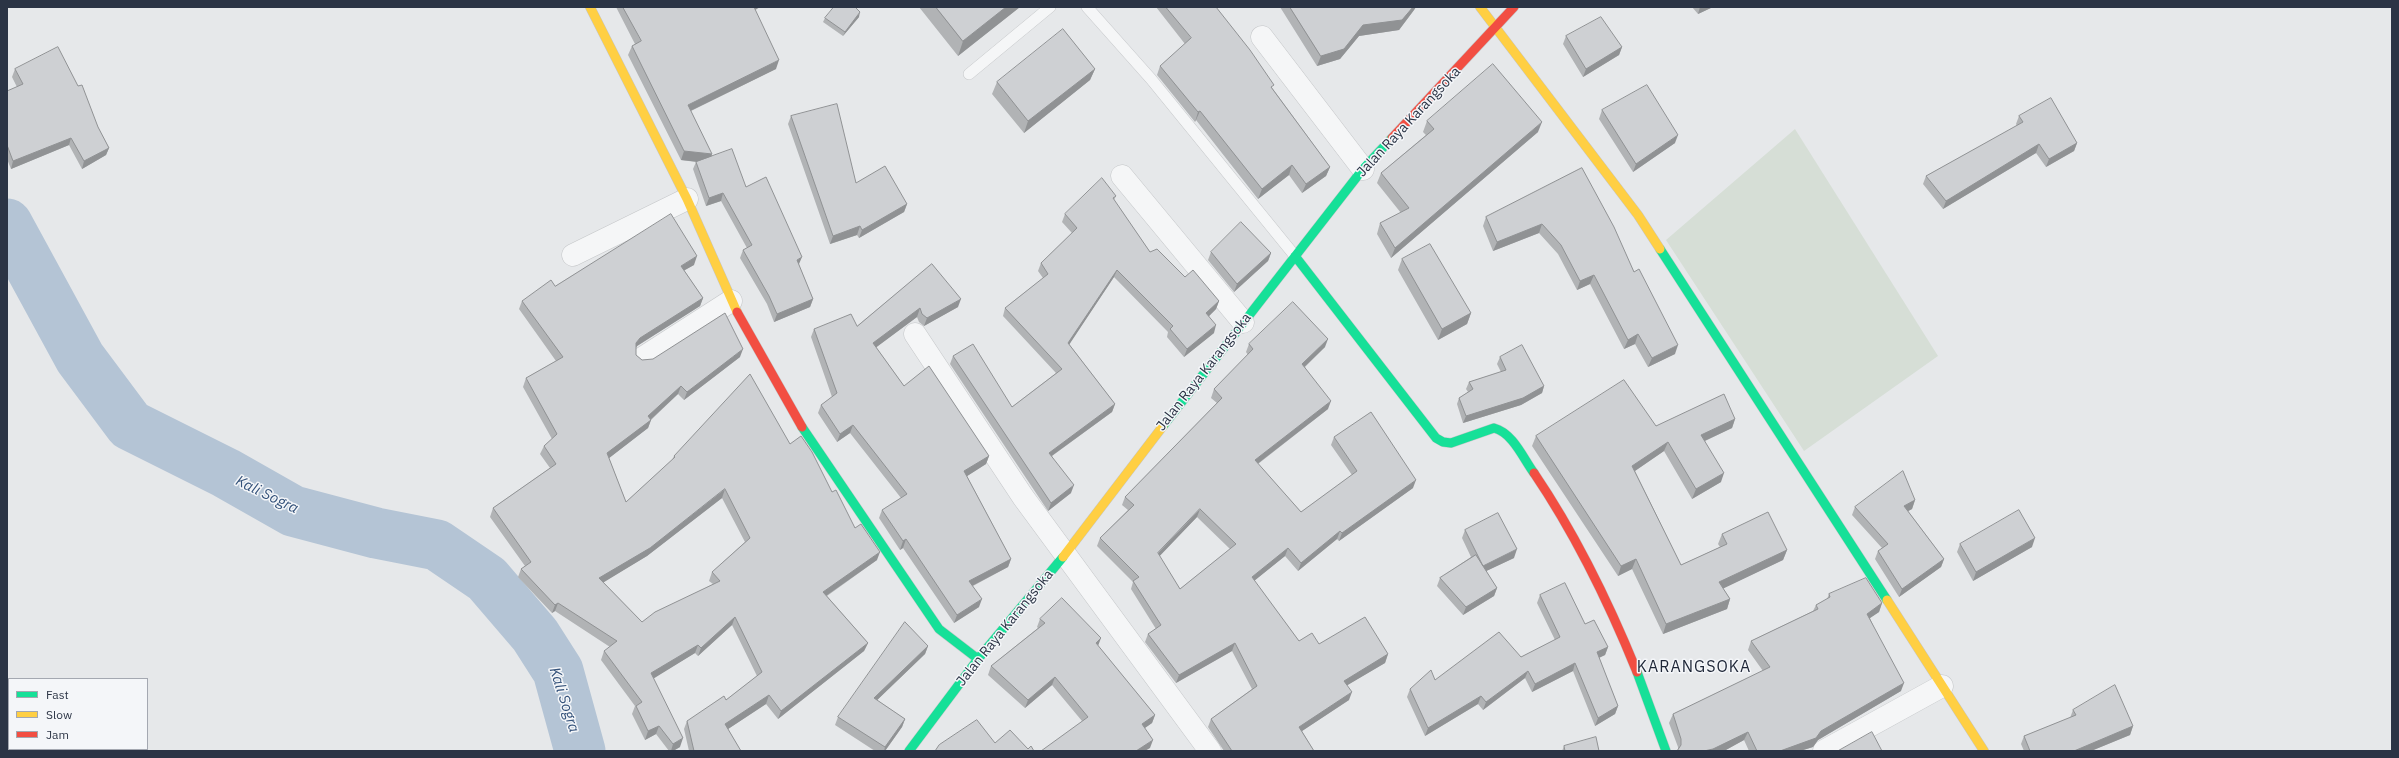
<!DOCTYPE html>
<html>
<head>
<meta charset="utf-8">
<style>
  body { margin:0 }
  #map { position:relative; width:2399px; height:758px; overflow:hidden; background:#e6e8ea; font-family:"IBM Plex Sans",sans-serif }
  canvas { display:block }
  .frame { position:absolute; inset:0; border:8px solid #2b3445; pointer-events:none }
  .legend { position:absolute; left:8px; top:678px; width:140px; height:72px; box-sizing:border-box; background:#f4f6f9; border:1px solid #a4a8b1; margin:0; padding:5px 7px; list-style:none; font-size:12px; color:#2b3445 }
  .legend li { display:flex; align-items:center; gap:8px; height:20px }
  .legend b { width:20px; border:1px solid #a4a8b1 }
</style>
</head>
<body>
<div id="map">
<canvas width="2399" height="758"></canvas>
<div class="frame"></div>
<ul class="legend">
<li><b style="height:5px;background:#16e098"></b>Fast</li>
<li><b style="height:5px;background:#ffcf43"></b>Slow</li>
<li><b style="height:5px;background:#f24e42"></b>Jam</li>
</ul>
</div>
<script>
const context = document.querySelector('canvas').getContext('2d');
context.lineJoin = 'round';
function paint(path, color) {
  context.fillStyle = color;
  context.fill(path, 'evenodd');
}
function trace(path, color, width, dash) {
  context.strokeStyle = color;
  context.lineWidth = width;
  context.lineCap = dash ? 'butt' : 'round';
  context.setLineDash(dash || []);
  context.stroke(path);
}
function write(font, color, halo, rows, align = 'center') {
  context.font = font + ' "IBM Plex Sans",sans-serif';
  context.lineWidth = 3;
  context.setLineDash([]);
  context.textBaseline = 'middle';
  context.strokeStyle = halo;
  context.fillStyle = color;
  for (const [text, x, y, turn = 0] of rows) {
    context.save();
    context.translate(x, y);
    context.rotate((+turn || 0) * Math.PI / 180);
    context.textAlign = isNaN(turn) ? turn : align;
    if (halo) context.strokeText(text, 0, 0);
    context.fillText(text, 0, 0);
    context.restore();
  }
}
const green = new Path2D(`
  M1795,129L1938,356L1804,451L1666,240Z`);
const river = new Path2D(`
  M7,224L80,358L130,425L226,473L293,511L376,533L437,545L487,579L535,635L558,671L580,751`);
const lane = new Path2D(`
  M1087,7L1151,79L1295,256
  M969,74L1050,7`);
const street = new Path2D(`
  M1262,37L1363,169
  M1122,176L1243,322
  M573,255L687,199
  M915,334L1023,497L1210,751
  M644,357L731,301
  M1824,751L1942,686`);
const fast = new Path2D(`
  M1660,249L1887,600
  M1295,256L1436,438L1443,442L1451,443L1494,428C1513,433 1523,458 1534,473
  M1163,426L1363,169L1392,138
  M802,427L939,629L978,659
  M1637,672L1666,751
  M909,751L978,659L1063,557`);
const slow = new Path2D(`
  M590,7L687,199L737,312
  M1480,7L1638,215L1660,249
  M1063,557L1163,426
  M1887,600L1984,751`);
const jam = new Path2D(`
  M1392,138L1514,7
  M737,312L802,427
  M1534,473C1576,535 1609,603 1637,672`);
const wall = new Path2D(`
  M616,7H727V8L755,10L776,69L691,111L712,156L746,187L799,264V265L813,299L810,307L774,322L767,304L740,258L743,250L747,248L721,201L706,206L693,169L696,162L681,160L628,55L632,46L635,44Z
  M919,7H1020L958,56Z
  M1156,7H1216L1273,89L1330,167L1326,176L1302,193L1289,175L1258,199L1196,120L1195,122L1157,75L1160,66L1185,44Z
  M1280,7H1416L1414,10L1399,30L1359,36L1340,59L1317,66Z
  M1692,7H1713L1698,14Z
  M859,17L843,36L823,22L825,18Z
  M1566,36L1622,47L1619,55L1583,77L1563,44Z
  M15,69L98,127L109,148L106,155L82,169L69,145L11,169L7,159V91L17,87L12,77Z
  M1095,69L1090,80L1024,133L992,94L997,82Z
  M1602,110L1675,143L1633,172L1599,119Z
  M791,116L856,183L907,204L904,212L859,238L857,235L830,244L788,124Z
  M2019,116L2077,143L2074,151L2046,167L2036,153L1943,209L1923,184L1926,176L2017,126L2016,124Z
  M1427,121L1538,132L1391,258L1377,234L1380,223L1401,213L1377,183L1381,173L1426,135L1423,132Z
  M1582,168L1675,354L1648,367L1635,344L1624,349L1590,284L1577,290L1558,254L1539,233L1493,251L1483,226L1486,217Z
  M1116,196L1114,200L1150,252L1219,301L1216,309L1209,316L1214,333L1184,357L1167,337L1168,332L1114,277L1069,344L1115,404L1112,412L1052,456L1071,493L1048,511L950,364L953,356L1012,407L1056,373L1003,316L1005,308L1043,278L1038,271L1041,263L1072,233L1062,222L1065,214Z
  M1211,252L1271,253L1268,261L1234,292L1208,260Z
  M1402,259L1471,313L1467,324L1438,340L1398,270Z
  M932,264L958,307L924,326L919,322L917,317L876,347L904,386L989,456L986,464L967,476L1011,559L1008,567L973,586L979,607L954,623L903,548L900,550L879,518L882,510L901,498L850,433L837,442L818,413L821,405L832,397L811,337L814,329L857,326Z
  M694,265L684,270L703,298L700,306L637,346L636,348V355L642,360L740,357L684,400L678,394L651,420L648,428L609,458L626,502L672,460L674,456L790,444L832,492L855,528L877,560L827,596L868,643L864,651L778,719L766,704L728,729L741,751H689L684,729L687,721L726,700L757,676L732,625L698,656L695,653L653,678L680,747L673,751H669L656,734L645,740L632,714L635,706L601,660L604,651L610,647L555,611L552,613L518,577L521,569L525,566L490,517L493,508L550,468L540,454L544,446L552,439L523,387L526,378L556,361L519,309L522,301L555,286ZM722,498L745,542L712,572L709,581L713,584L642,622L603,582L647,556Z
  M1249,344L1325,347L1305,367L1328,409L1258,464L1301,512L1352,475L1331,445L1334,437L1413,488L1339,541L1337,539L1298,571L1285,556L1254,581L1299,641L1388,654L1385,663L1347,685L1349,700L1302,731L1314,751H1224L1208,727L1211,719L1252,689L1232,651L1176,683L1145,642L1148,634L1156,629L1131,589L1133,582L1097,546L1100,538L1128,510L1122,505L1125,497L1217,403L1211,398L1214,389L1248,355L1246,352ZM1197,517L1230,549L1180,589L1159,556Z
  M1500,357L1544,386L1542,393L1521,405L1463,423L1457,404L1459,398L1468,392L1466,389L1469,382L1501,372L1497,364Z
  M1735,419L1732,428L1705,441L1721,482L1692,499L1664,451L1635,471L1681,565L1720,547L1718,544L1722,534L1787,550L1783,560L1723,588L1730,599L1727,609L1663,634L1632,569L1618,576L1532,446L1536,436Z
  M1915,500L1912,509L1908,511L1944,559L1941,567L1899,597L1875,559L1878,551L1882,548L1852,515L1855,507Z
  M1465,530L1514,558L1486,571L1497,588L1494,596L1463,615L1437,586L1440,578L1471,557L1462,538Z
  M1960,544L2032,547L1973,581L1957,552Z
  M1829,594L1882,603L1879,612L1870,618L1901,691L1818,740L1813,747L1800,751H1749L1744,740L1724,751H1677L1678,749V747L1669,723L1673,714L1763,671L1748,650L1751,641L1813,611L1816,605L1827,599Z
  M1540,595L1585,624L1608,647L1605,655L1599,658L1618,706L1615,714L1595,726L1573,671L1532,692L1525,678L1483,710L1478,704L1425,736L1407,697L1410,689L1435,680L1521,657L1555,640L1537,603Z
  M1040,619L1098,646L1155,715L1152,723L1145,728L1150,748L1082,721L1052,685L1025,708L988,675L991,666L1038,628L1037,627Z
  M928,646L925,654L877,700L905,719L902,727L885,751H875L835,725L838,717Z
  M2073,710L2133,726L2130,735L2091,751H2024L2021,744L2024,736L2070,718Z
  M1564,746L1599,751H1562Z`);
const shadedWall = new Path2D(`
  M752,7H760L749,14Z
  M1006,7H1020L958,56L963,41Z
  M1413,7H1416L1414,10L1399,30L1359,36L1340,59L1317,66L1321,56L1363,25Z
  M1700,7H1713L1698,14Z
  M860,12L859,17L843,36L845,32Z
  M1622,47L1619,55L1583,77L1586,69Z
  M779,60L776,69L684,114L688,105Z
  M1095,69L1090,80L1024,133L1028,121Z
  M1200,111L1196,120L1195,122L1198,112Z
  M1542,122L1538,132L1391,258L1395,248Z
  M1678,135L1675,143L1633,172L1636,164Z
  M71,138L69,145L11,169L13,161Z
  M2077,143L2074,151L2046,167L2049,159Z
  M2039,144L2036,153L1943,209L1946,201Z
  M109,148L106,155L82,169L84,161Z
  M684,151L712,154L709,163L681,160Z
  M1292,165L1289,175L1258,199L1262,189Z
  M1330,167L1326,176L1302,193L1306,184Z
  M723,193L721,201L706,206L709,198Z
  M907,204L904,212L859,238L862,230Z
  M1542,224L1539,233L1493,251L1497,242Z
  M860,226L857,235L830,244L833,236Z
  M1271,253L1268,261L1234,292L1237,284Z
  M697,256L694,265L678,274L681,266Z
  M802,257L799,264L794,267L797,260Z
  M1117,270L1114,277L1065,351L1068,343Z
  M1594,275L1590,284L1577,290L1580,281Z
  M703,298L700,306L637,346L633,352L636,343L640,338Z
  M813,299L810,307L774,322L777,314Z
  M961,299L958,307L924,326L927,318Z
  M1219,301L1216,309L1204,321L1206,313Z
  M920,308L917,317L870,352L873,343Z
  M1471,313L1467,324L1438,340L1442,329Z
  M1216,325L1214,333L1184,357L1187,349Z
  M1638,334L1635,344L1624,349L1628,340Z
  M1328,339L1325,347L1299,372L1302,364Z
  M1678,345L1675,354L1648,367L1652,358Z
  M743,349L740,357L684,400L687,392Z
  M681,386L678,394L649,421L651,420L648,428L604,462L607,453Z
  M1544,386L1542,393L1521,405L1463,423L1466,416Z
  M1331,401L1328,409L1252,468L1255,460Z
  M1115,404L1112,412L1046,460L1049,453Z
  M1735,419L1732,428L1698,444L1701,435Z
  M853,425L850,433L837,442L840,434Z
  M1668,442L1664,451L1629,475L1632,466Z
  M989,456L986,464L961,480L964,471Z
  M1724,473L1721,482L1692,499L1696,489Z
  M1416,480L1413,488L1339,541L1342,533Z
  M1074,485L1071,493L1048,511L1051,503Z
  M725,489L722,498L647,556L596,587L599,578Z
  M1915,500L1912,509L1901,515L1904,506Z
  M1200,509L1197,517L1155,561L1158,553Z
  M1340,531L1337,539L1298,571L1301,563Z
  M2035,538L2032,547L1973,581L1976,572Z
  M906,539L903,548L900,550L903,541Z
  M1288,548L1285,556L1249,585L1252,577Z
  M1517,549L1514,558L1480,574L1483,566Z
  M1787,550L1783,560L1716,592L1719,582Z
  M880,552L877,560L820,600L823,592Z
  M1011,559L1008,567L966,589L969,581Z
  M1636,559L1632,569L1618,576L1621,566Z
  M1944,559L1941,567L1899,597L1902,589Z
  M1497,588L1494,596L1463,615L1466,607Z
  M982,599L979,607L954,623L957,615Z
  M1730,599L1727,609L1663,634L1666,624Z
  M558,603L555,611L552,613L555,605Z
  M1882,603L1879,612L1864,622L1867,614Z
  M735,617L732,625L698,656L701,648Z
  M1101,638L1098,646L1096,643Z
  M868,643L864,651L778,719L781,711Z
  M1235,643L1232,651L1176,683L1179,675Z
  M698,645L695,653L648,682L651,673Z
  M928,646L925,654L871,706L874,698Z
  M1608,647L1605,655L1594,660L1597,652Z
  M1388,654L1385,663L1341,689L1344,681Z
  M1575,663L1573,671L1532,692L1535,684Z
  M1528,671L1525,678L1483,710L1486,702Z
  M1055,677L1052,685L1025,708L1028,700Z
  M1904,683L1901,691L1818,740L1813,747L1800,751H1780L1821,731Z
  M1352,692L1349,700L1296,735L1299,727Z
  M769,695L766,704L722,733L725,724Z
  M1481,696L1478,704L1425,736L1428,728Z
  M1618,706L1615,714L1595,726L1598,718Z
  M1155,715L1152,723L1139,732L1142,724Z
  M905,719L902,727L885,751H884L885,747Z
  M659,726L656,734L645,740L648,731Z
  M2133,726L2130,735L2091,751H2074Z
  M1748,732L1744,740L1724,751H1704Z
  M683,738L680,747L673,751H671L673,744Z
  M1153,740L1150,748L1145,751H1135Z`);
const building = new Path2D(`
  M623,7H727V8L728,7H754L779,60L688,105L712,154L684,151L632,46L641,41Z
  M834,7H855L860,12L845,32L825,18Z
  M936,7H1006L963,41Z
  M1166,7H1216L1250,50L1274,85L1271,87L1330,167L1306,184L1292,165L1262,189L1200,111L1198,112L1160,66L1191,38Z
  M1290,7H1413L1402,20L1363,25L1344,49L1321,56Z
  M1601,17L1622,47L1586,69L1566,36Z
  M1063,29L1095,69L1028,121L997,82Z
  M58,47L78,86L82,85L98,127L109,148L84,161L71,138L13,161L7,145V91L23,84L15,69Z
  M1493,64L1542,122L1395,248L1380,223L1409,208L1381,173L1434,129L1427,121Z
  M1647,85L1678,135L1636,164L1602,110Z
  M2051,98L2077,143L2049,159L2039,144L1946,201L1926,176L2023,122L2019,116Z
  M837,104L856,183L885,166L907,204L862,230L860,226L833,236L791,116Z
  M732,149L746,187L766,177L802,257L797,260L813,299L777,314L769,296L743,250L752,245L723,193L709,198L696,162Z
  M1582,168L1614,227L1634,272L1639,269L1678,345L1652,358L1638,334L1628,340L1594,275L1580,281L1561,245L1542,224L1497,242L1486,217Z
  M1102,178L1116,196L1113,198L1150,252L1157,249L1185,277L1193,270L1219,301L1206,313L1216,325L1187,349L1170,329L1173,326L1117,270L1068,343L1115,404L1049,453L1074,485L1051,503L953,356L973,344L1012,407L1062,369L1005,308L1048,274L1041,263L1077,228L1065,214Z
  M671,214L697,256L681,266L703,298L640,338L636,343V355L642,360L653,359L725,313L743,349L687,392L681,386L648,416L651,420L607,453L626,502L675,457L674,456L750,374L790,444L801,436L812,452L832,492L836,490L855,528L861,524L880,552L823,592L868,643L781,711L769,695L725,724L741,751H694L687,721L724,696L726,700L762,672L735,617L701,648L698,645L651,673L683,738L673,744L659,726L648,731L636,706L642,702L604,651L617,641L558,603L555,605L521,569L531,562L493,508L556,464L544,446L557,434L526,378L563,357L522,301L551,280L555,286ZM725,489L750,538L712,572L720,581L655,612L642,622L599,578L650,548Z
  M1241,222L1271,253L1237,284L1211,252Z
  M1430,244L1471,313L1442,329L1402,259Z
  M932,264L961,299L927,318L922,314L920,308L873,343L904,386L929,366L989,456L964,471L1011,559L969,581L982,599L957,615L906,539L903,541L882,510L907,494L853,425L840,434L821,405L837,393L814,329L851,314L857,326Z
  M1293,302L1328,339L1302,364L1331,401L1255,460L1301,512L1357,471L1334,437L1371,412L1416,480L1342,533L1340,531L1301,563L1288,548L1252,577L1299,641L1312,633L1319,644L1365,617L1388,654L1344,681L1352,692L1299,727L1314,751H1232L1211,719L1257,686L1235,643L1179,675L1148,634L1161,625L1133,581L1139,577L1100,538L1134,505L1125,497L1222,398L1214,389L1253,349L1249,344ZM1200,509L1236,544L1180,589L1158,553Z
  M1522,345L1544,386L1523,398L1466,416L1459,398L1473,389L1469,382L1506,370L1500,357Z
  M1624,380L1656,426L1724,394L1735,419L1701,435L1724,473L1696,489L1668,442L1632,466L1681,565L1727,544L1722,534L1768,512L1787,550L1719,582L1730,599L1666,624L1636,559L1621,566L1536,436Z
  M1903,471L1915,500L1904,506L1944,559L1902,589L1878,551L1888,544L1855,507Z
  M2019,510L2035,538L1976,572L1960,544Z
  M1498,513L1517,549L1483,566L1465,530Z
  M1476,555L1497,588L1466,607L1440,578Z
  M1866,578L1882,603L1867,614L1904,683L1821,731L1816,738L1780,751H1757L1748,732L1713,749L1704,751H1677L1681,745V739L1673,714L1770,667L1751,641L1818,609L1816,605L1830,597L1829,594Z
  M1565,583L1585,624L1594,620L1608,647L1597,652L1618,706L1598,718L1575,663L1535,684L1528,671L1486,702L1481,696L1428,728L1410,689L1431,670L1435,680L1499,632L1521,657L1560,637L1540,595Z
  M1062,598L1101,638L1096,643L1155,715L1142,724L1153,740L1136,751H1041L1088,717L1055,677L1028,700L991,666L1045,623L1040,619Z
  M905,622L928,646L874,698L905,719L885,747L838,717Z
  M2115,685L2133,726L2074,751H2030L2024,736L2076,715L2073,710Z
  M977,720L995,743L1010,730L1028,749L1031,746L1034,751H935L939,745Z
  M1872,732L1882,751H1838Z
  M1596,737L1599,751H1565L1564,746Z`);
const streetNames = [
  ["Jalan Raya Karangsoka",1409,122,-47],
  ["Jalan Raya Karangsoka",1204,372,-52],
  ["Jalan Raya Karangsoka",1005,628,-51]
];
const waterNames = [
  ["Kali Sogra",267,495,26],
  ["Kali Sogra",564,700,72]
];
const quarterNames = [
  ["KARANGSOKA",1694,667]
];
paint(green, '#d6ded6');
trace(river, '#b4c4d5', 51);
trace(lane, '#c4c6c8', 12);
trace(street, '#c4c6c8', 23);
trace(fast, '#c4c6c8', 10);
trace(slow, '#c4c6c8', 10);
trace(jam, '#c4c6c8', 10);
trace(lane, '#f5f6f7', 11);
trace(street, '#f5f6f7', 22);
trace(fast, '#16e098', 9);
trace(slow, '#ffcf43', 9);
trace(jam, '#f24e42', 9);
paint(wall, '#b1b3b5');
paint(shadedWall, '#909294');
paint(building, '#ced0d3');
trace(building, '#909294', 1);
write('14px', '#2b3445', '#f4f6f9', streetNames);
write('italic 15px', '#34527a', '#f4f6f9', waterNames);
context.letterSpacing = '1px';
write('16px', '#1d2536', '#f4f6f9', quarterNames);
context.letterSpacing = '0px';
</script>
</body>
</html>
